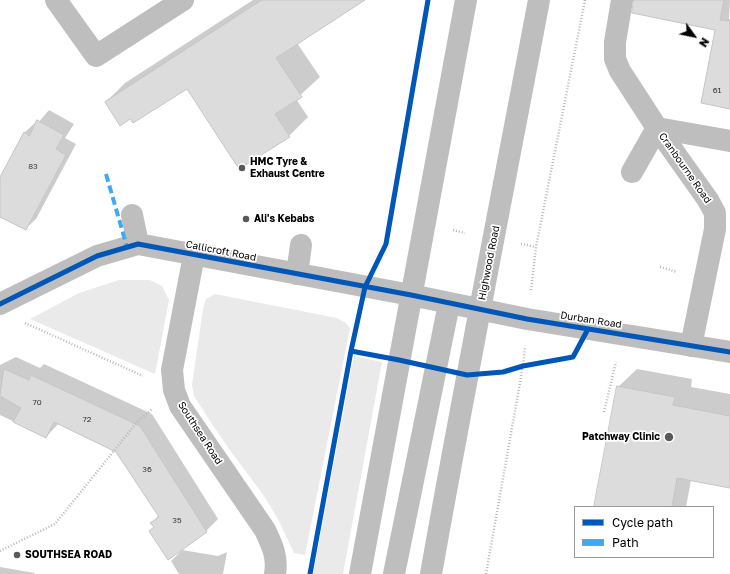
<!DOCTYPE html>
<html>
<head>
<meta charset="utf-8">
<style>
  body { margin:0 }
  #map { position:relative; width:730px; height:574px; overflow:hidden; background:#fff; font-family:"Golos Text",sans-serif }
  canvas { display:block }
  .legend { position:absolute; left:574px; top:506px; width:140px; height:52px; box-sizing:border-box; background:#fff; border:1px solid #999; margin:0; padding:5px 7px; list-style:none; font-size:12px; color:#000 }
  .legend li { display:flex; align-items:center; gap:8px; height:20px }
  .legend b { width:20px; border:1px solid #999 }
  .north { position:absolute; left:674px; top:16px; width:40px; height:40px; -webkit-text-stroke:3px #fff; paint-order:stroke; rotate:123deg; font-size:11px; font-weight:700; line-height:16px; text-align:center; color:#000 }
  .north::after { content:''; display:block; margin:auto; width:14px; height:18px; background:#000; clip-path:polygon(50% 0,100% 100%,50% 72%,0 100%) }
</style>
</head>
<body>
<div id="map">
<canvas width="730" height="574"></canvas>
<ul class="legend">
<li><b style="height:5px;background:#0057b8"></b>Cycle path</li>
<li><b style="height:5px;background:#3fa9f5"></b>Path</li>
</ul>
<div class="north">N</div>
</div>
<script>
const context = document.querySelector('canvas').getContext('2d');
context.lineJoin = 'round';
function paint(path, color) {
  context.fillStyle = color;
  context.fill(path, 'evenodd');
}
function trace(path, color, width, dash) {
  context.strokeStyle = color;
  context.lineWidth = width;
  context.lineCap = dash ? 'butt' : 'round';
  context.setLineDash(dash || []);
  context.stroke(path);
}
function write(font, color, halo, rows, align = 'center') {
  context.font = font + ' "Golos Text",sans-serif';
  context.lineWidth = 3.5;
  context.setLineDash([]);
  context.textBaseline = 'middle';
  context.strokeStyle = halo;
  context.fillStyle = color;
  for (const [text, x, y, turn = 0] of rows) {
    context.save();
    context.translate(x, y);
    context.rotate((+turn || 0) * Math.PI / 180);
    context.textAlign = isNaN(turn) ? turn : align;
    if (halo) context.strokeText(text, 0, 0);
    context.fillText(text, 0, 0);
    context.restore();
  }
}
const green = new Path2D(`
  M119,280H150L162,286L169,300L155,374L30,319L79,293Z
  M215,294L337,318L346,323L350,328L305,555L294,553L279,521L264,496L229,449L210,421L194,396L192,385L203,309L206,299Z
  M354,356L382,362L343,574H313Z`);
const shadow = new Path2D(`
  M253,0H362L297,43L320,77L296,99L308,117L289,136L188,87L131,118L106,102L125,83Z
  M672,0H730L729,19H730V108L716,29Z
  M49,110L74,124L65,138L76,144L36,219L25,229L2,217L0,218V180L24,133L35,123L37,124Z
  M16,357L40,368L44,364L152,414L218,519L206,531L155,526L152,523L159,515L117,452L59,423L46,437L0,415V365Z
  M637,369L692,379L691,387L730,394V487L691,480L686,507H595L618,387Z
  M182,550L218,556L227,552L223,574H179L171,561Z
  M0,567L35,573L34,574H0Z`);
const building = new Path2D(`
  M262,0H365L276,58L302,97L275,114L290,137L239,169L187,89L133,123L130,119L120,126L105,102Z
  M634,0H724L720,20L730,21V109L701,103L715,30L632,13Z
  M37,120L64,135L56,149L66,155L26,230L0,217V177L24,132L29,136Z
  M4,369L29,380L31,375L140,426L207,532L168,560L149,531L154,527L150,523L159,517L116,452L54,422L46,438L13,422L21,408L0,396Z
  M617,386L675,397L673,405L730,416V488L677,478L672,507H594Z`);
const path = new Path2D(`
  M453,230L465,233
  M521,244L536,247
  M660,267L677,272
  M531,290L536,247L585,0
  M25,323L143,376
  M604,412L616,362
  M0,551L55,524L138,421L152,409
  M486,574L523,366L525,347`);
const minor = new Path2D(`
  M56,0L96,56L183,0
  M622,0L615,42V59L620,71L657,128L708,200L715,213V229L691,346
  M632,172L657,128L730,141
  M132,215L138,244
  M194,255L172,370L174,390L180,406L265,530C272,545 278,557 275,574
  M297,274L301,245
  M0,304L97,256L138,244L411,295L527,319L730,352
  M360,574L466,0
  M394,574L449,304
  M431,574C465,382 503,191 539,0`);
const quiet = new Path2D(`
  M106,174L127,247`);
const cycleway = new Path2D(`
  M0,304L97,256L138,244L411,295L527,319L730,352
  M351,351L399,360L467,375L503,372L523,366L573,357L588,329
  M310,574L351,351L365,287L386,244L428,0`);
const markers = [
  [242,168,4,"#595959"],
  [246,219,4,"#595959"],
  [669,437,5,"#595959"],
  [17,555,4,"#595959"]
];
const numberNames = [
  ["61",717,90],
  ["83",33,166],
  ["70",37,402],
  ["72",87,419],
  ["36",147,469],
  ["35",177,520]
];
const poiNames = [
  ["HMC Tyre &",250,162],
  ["Exhaust Centre",250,174],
  ["Ali's Kebabs",254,219],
  ["Patchway Clinic",660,437,"right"],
  ["SOUTHSEA ROAD",25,555]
];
const streetNames = [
  ["Cranbourne Road",685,168,55],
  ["Callicroft Road",221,251,11],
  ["Highwood Road",489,263,-79],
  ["Durban Road",591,320,9],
  ["Southsea Road",200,433,57]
];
paint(green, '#eaeaea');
paint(shadow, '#0003');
paint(building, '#dcdcdc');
trace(building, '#c5c5c5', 1);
trace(path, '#b8b8b8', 2.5, [1, 2]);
trace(minor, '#bebebe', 22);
trace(quiet, '#3fa9f5', 4, [8, 4]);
trace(cycleway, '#0057b8', 5);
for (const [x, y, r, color] of markers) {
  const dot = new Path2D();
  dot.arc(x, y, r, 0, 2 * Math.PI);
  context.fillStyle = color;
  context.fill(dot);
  trace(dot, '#fff', 1.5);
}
write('8px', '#373737', null, numberNames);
write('bold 10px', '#000', '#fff', poiNames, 'left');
write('10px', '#000', '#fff', streetNames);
</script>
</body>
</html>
